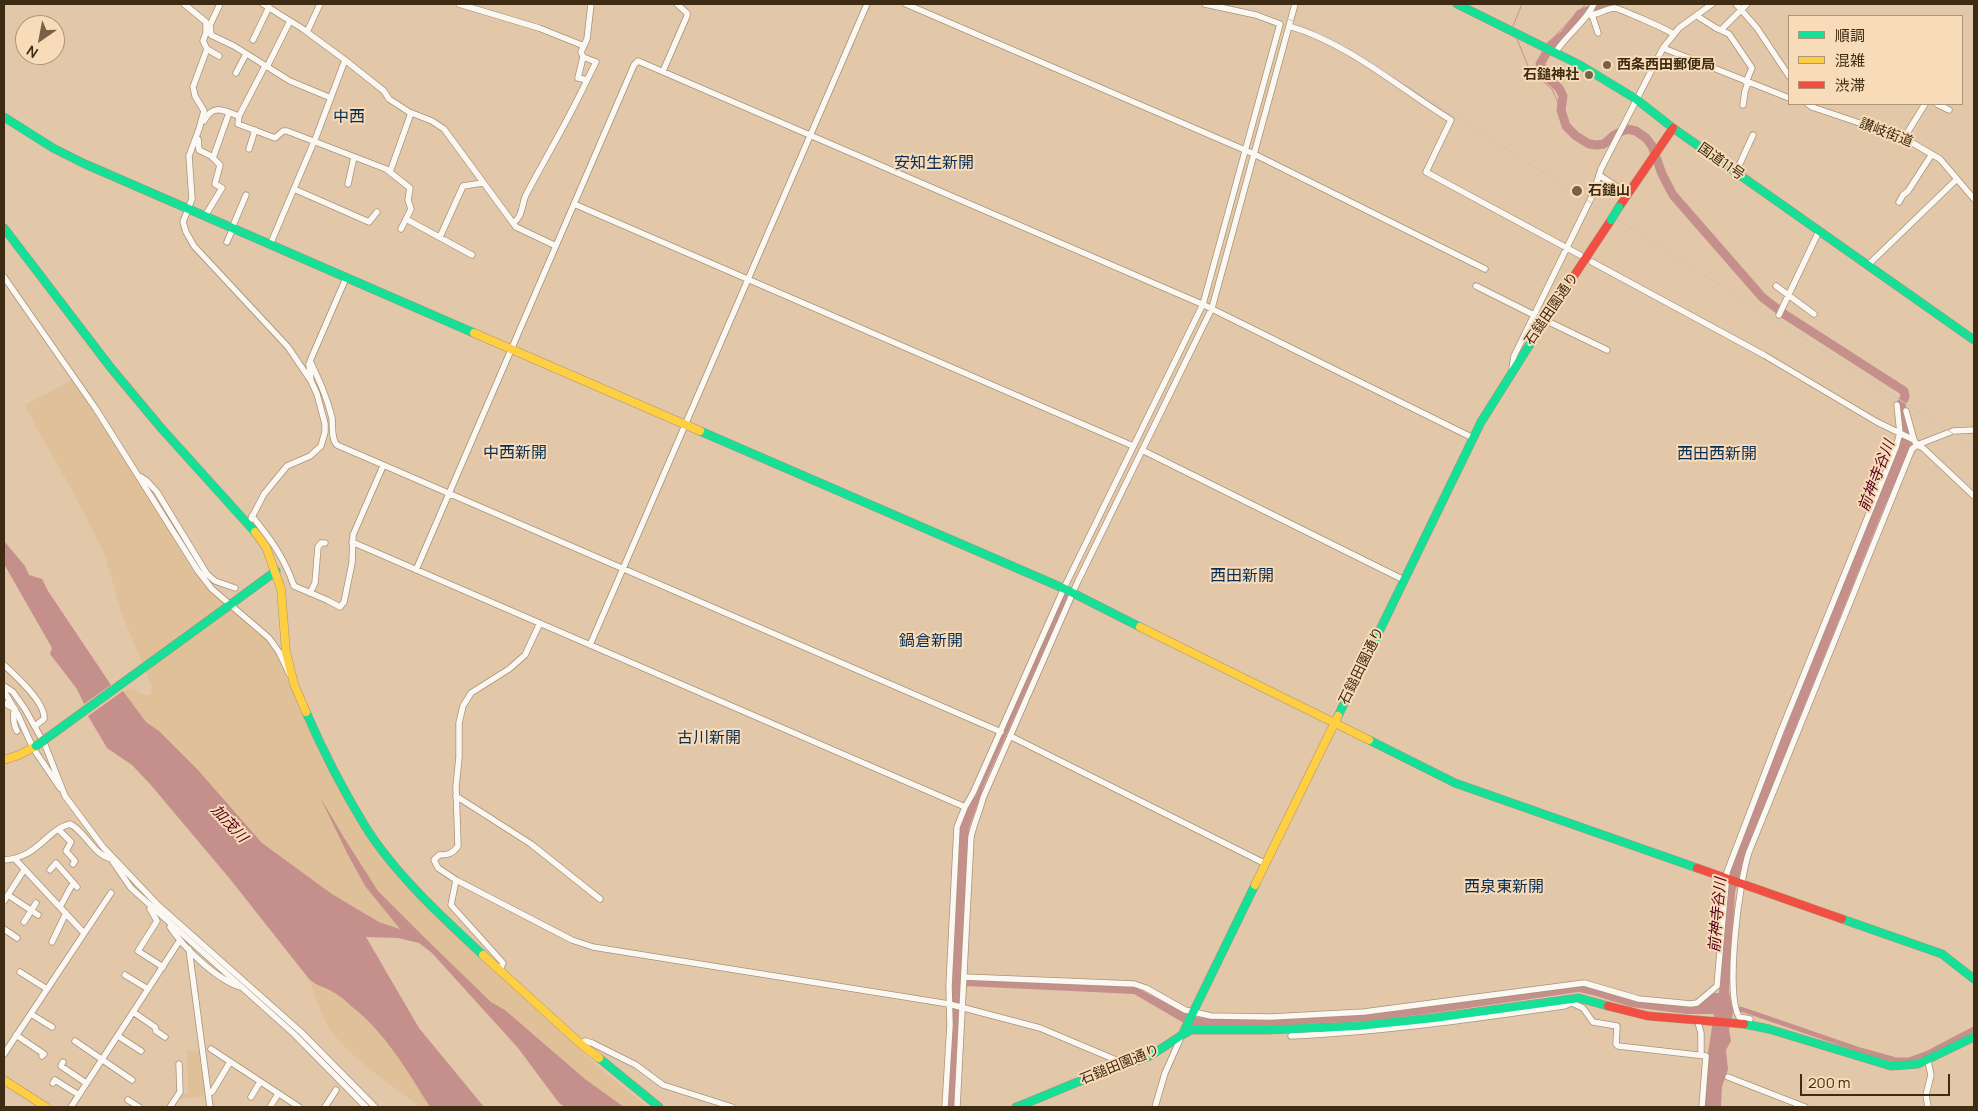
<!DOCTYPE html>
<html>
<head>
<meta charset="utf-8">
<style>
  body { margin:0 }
  #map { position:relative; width:1978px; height:1111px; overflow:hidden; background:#e2c8a8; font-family:Manrope,"Noto Sans JP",sans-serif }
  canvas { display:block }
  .frame { position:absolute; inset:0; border:5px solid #3d2b13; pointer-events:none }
  .legend { position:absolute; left:1788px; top:15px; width:175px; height:90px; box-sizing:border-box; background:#f8dcb9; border:1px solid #ad9577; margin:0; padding:6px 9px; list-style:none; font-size:15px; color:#3d2b13 }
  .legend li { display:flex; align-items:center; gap:10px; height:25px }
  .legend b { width:25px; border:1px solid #ad9577 }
  .north { position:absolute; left:15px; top:15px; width:50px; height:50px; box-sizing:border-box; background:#f8dcb9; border:1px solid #ad9577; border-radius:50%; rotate:213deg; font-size:14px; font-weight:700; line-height:20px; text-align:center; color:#3d2b13 }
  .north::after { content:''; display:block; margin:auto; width:18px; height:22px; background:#776247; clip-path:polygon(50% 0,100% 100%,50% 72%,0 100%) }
  .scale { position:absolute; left:1800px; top:1074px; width:150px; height:22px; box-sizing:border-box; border:2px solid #3d2b13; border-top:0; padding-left:6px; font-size:15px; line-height:18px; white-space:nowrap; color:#3d2b13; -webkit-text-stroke:4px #f8dcb9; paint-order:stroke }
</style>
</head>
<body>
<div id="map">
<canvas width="1978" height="1111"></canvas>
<div class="frame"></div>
<ul class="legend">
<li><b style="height:6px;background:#16e098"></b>順調</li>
<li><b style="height:6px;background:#ffcf43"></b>混雑</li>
<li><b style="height:6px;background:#f24e42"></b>渋滞</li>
</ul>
<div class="north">N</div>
<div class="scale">200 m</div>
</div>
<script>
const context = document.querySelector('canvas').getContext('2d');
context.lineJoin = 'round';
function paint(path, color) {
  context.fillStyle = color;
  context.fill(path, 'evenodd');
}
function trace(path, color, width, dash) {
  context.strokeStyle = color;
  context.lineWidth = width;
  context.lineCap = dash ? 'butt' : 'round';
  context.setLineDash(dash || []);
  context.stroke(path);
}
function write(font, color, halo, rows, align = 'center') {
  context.font = font + ' Manrope,"Noto Sans JP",sans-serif';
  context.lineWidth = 4;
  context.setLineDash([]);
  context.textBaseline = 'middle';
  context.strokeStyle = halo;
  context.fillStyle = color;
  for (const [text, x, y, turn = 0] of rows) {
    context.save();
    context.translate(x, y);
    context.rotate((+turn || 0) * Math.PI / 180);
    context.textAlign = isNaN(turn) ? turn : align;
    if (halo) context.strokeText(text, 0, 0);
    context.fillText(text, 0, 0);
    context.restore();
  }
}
const green = new Path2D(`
  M72,380L134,471L196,572L224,602L268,641L278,654L316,744L342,795L379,854L402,881L443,924L600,1068L647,1107H624L585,1079L505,1010L491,1002L426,939L378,891L324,804L347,853L365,886L401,929L379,922L332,894L262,843L198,770L159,731L146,722L123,691L132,688L141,694L150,695L152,687L120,609L105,555L72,490L39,433L25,405Z
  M309,979C318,987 323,986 333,992C339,995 346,1001 351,1006C386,1033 407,1071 430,1107H420C393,1086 346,1055 328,1026C320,1011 314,995 309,979Z
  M187,1051H202L208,1095L180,1099L179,1095L188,1093Z`);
const water = new Path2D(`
  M1900,402L1903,404L1913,442L1881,515L1747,849L1735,892L1729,991L1733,1013L1729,1029L1731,1041L1726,1050L1728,1069L1722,1087L1721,1107H1703L1708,1053L1714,1014H1687L1631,1007L1596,996L1579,992L1434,1013L1367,1021L1263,1026H1189L1134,994L965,986L961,987L959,1003L954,1107H947L959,827L966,808L976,795L1064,593L1069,595L985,783L969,828L963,941L965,980L1135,987L1194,1017L1219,1019H1276L1397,1011L1579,985L1593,987L1634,1001L1694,1007L1712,993H1719L1727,884L1734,858L1902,437Z
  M4,541L25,566L29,575L42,579L48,591L111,685L84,704L77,689L50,654L52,648L4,564Z
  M123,691L146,722L159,731L198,770L262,843L332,894L379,922L400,929L365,886L347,853L320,797L345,839L378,891L426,939L491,1002L505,1010L585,1079L624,1107H565L559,1103L518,1048L432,953L419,943L398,938L366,937L419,1028L484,1107H430C407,1071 386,1033 351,1006C346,1001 339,995 333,992C323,986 318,987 309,979L230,879L150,784L132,765L107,748L88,716Z`);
const stream = new Path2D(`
  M1513,26L1522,4
  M1517,39L1530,71L1552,89L1561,110
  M1551,45L1549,42L1586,4`);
const canal = new Path2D(`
  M1725,1007L1744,1010L1860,1050L1896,1060H1909L1928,1053L1974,1029`);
const river = new Path2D(`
  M1605,4L1580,14L1565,34L1551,45L1540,64L1550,80L1559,88L1563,96L1561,110L1566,126L1576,136L1589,144L1597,145L1604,144L1614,135L1627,129L1636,131L1646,138L1652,146L1662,174L1673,195L1762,297L1784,314L1904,391L1905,397L1901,404L1902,414`);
const street = new Path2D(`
  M184,4L206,22V33L203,41L207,49L193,87L195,96L204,111L199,129L189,156L192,199L183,222L186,232L194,246L288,347L311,381
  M220,4L210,25L211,35L234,46L290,81L331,98
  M263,4L303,29L345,60
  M459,4L539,28L584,46
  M906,4L1254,154L1485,269
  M1736,4L1757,28L1789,76
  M1589,15C1598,15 1607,8 1615,8C1620,9 1669,30 1673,34
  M1592,15L1598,33
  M1697,16L1716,28L1729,34L1752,68L1746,82
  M1289,26C1350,44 1399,88 1451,120L1426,172L1580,255
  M1721,30L1747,4
  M307,32L320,4
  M253,40L269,7
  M1663,48L1789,98
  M207,49L219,56
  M1555,53C1566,35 1585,23 1594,4
  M583,57L596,62L587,80
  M265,66L239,116L238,124L275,138L283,131H287L386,169L410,188L408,200L411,209L401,229
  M267,67L290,21
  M663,71L687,16V13L677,4
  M236,73L246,54
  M1808,104L1812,107L1904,138L1940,159L1974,199
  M1937,104L1949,110
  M1743,105L1745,91L1748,83
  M204,121C213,103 224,111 239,116
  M1904,138L1925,104
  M198,139L199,150L211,156L220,165L215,184L222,188L205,216
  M249,149L255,130
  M213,158L229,113
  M390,172L411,113
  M1736,172L1753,135
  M1599,175L1616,186L1612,193
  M348,184L354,157
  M294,189L369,222L377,212
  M1899,202L1903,195L1908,191L1932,154
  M574,204L1133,446
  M406,219L472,255
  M513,223C524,216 521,203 527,193C547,155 569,119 587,80L578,78L583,57L581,52L587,39L591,4
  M232,228L246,195
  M440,237L463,186L483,183
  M227,242L233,228
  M270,245L316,137L345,60L384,91L389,99L409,112L432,121L444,129L516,227L556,246
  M1592,262L1764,355L1877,422L1914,440L1917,445L1923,448L1974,496
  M1868,265L1957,179
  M4,277L96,409L198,571L212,589L269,638L279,652L290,675
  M346,278L310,361C319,380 327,397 332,418C333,426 331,439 337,445L1001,732
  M1476,286L1534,315
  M1776,286L1814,314
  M1779,315L1819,231
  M1545,320L1607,350
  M1512,369L1514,356L1519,346L1593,194L1601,169L1663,48L1679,28L1712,4
  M1906,411L1914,440
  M1142,450L1404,580
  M141,477L147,481L157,492L207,574L215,581L235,588
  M252,516C271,540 284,557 294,586L327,600L340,607L344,602L352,563L353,535L383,466
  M251,519L264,494L287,466L310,456L321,446L325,432V424L317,394L311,381L309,364
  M352,542L965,807
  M416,570L634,65L638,61L1204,305L1473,438
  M310,593L315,583L318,547L321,543H325
  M590,645L867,4
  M4,665C15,675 46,703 44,719L35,726
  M4,686L13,692L25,709L45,745L65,796L103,847L157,904L301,1032L375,1107
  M4,691L18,715L33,748L60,788
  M4,703L15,709C12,715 14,726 17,731
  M1010,736L1266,864
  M456,796L531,844L600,899
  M59,830L71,842L66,851L75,861L73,864
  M15,859L84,933
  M4,860C38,858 46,830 70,824C86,832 93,855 112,859
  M113,862L131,888L294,1034L366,1107
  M50,870L56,863L77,887
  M456,880L438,868L434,860L439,855C447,855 453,854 458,846L456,787L459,757V723L463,706L471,693L509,669L525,655L540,623
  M8,895L38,915
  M4,901L24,870
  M60,907L73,883
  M150,909L157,921L138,951L163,967
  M24,922L36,903
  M170,927C184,948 216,979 240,987
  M4,929L17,938
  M52,942L66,913
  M189,949L210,1107
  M500,970L503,963L451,905L456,880L572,940L593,947L949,1004L1040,1028L1116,1060L1122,1066
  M20,972L47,989
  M125,975L148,989
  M964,977L1134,984L1146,988L1185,1010L1211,1016L1271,1017L1364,1012L1584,983L1639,999L1691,1004L1697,1003L1717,986L1727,872L1781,731L1896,447L1900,433L1897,405
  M1571,1001L1572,1003L1583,1008L1593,1022L1617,1026L1616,1044L1618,1046L1706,1056L1702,1107
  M133,1012L155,1027L156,1031L165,1037
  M31,1014L52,1027
  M1697,1019L1701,1033V1055
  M1748,1025L1750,1019L1739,1017C1725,992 1739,881 1749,852L1912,449L1917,445L1953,431L1974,430
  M16,1035L44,1054L42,1056
  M118,1036L141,1051
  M1291,1036C1383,1032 1473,1019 1564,1006L1572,1003
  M75,1041L132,1080
  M581,1044L585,1041L592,1043L636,1065L663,1085L732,1107
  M211,1049L299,1107
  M4,1054L111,893
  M1928,1061L1931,1075L1926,1095L1928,1107
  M63,1062L61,1066L86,1083
  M1728,1077L1805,1107
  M53,1083L55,1080L79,1095
  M208,1093L212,1092L230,1062
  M251,1097L260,1082
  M128,1100L139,1107
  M71,1107L180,940
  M170,1107L180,1092L179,1064
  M270,1107L278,1094
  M325,1107L336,1090
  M945,1107L950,1025L949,986L957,827L965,807L973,793L1064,588L1203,304L1280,24L1256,15L1205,4
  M957,1107L971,837C974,823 980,811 983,798L1078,581L1212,308L1295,4
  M1155,1107L1165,1073L1182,1035`);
const fast = new Path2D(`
  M1457,4L1580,65L1636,99L1673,128L1974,340
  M4,117L53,148L85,164L474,333
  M4,228L111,368L162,429L255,532
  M700,431L1065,589L1140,627
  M227,607L276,571
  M306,712C323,751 343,790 365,826C395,874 442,917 483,955
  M1338,716L1481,422L1554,306
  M1369,740L1455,783L1697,868
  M1842,919L1942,954L1974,979
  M1744,1024L1769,1029L1891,1066L1918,1064L1974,1037
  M1182,1035L1191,1030H1266L1358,1026L1434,1018L1579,998L1608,1006
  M599,1058L659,1107
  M1022,1105L1075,1083L1150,1056L1182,1035L1255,885
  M1016,1107L1022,1105L1024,1107`);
const slow = new Path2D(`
  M474,333L700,431
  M255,532L266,547L281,589L286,652L294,684L306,712
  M1140,627L1369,740
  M4,760L19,755L36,746
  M1255,885L1338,716
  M483,955L583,1046L599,1058
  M4,1080L46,1107`);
const jam = new Path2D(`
  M1619,207L1673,128
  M1554,306L1611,220
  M1697,868L1842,919
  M1608,1006L1648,1016L1744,1024`);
const rail = new Path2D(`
  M1240,4L1291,20L1348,48L1974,447`);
const fastBridge = new Path2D(`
  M1611,220L1619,207
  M36,746L227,607`);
const markers = [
  [1607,65,5,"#776247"],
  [1589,75,5,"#776247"],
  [1577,191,6,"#776247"]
];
const poiNames = [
  ["西条西田郵便局",1617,65],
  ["石鎚神社",1579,75,"right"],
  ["石鎚山",1588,191]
];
const streetNames = [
  ["讃岐街道",1886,133,21],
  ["国道11号",1721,162,35],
  ["石鎚田園通り",1552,309,-56],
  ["石鎚田園通り",1362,666,-64],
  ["石鎚田園通り",1120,1065,-22]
];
const waterNames = [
  ["前神寺谷川",1877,476,-69],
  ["加茂川",229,824,47],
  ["前神寺谷川",1718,915,-85]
];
const quarterNames = [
  ["中西",349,118],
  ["安知生新開",934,164],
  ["中西新開",515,454],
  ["西田西新開",1717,455],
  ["西田新開",1242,577],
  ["鍋倉新開",931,642],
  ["古川新開",709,739],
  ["西泉東新開",1504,888]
];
paint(green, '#e0c098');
paint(water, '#c5908b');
trace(stream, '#c5908b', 1);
trace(canal, '#c5908b', 5);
trace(river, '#c5908b', 9);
trace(street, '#a79379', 7);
trace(fast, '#a79379', 9);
trace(slow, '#a79379', 9);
trace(jam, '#a79379', 9);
trace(street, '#fbf7f2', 5.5);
trace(fast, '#16e098', 8);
trace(slow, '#ffcf43', 8);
trace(jam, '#f24e42', 8);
trace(rail, '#cdc5bc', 1);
trace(fastBridge, '#a79379', 9, []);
trace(fastBridge, '#16e098', 8);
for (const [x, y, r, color] of markers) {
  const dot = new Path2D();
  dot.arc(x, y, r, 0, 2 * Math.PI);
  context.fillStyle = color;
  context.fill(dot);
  trace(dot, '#f8dcb9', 2);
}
write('bold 14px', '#3d2b13', '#f8dcb9', poiNames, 'left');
write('14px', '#3d2b13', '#f8dcb9', streetNames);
write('italic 15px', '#53021a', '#f8dcb9', waterNames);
write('16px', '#072d53', '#f8dcb9', quarterNames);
</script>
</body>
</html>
